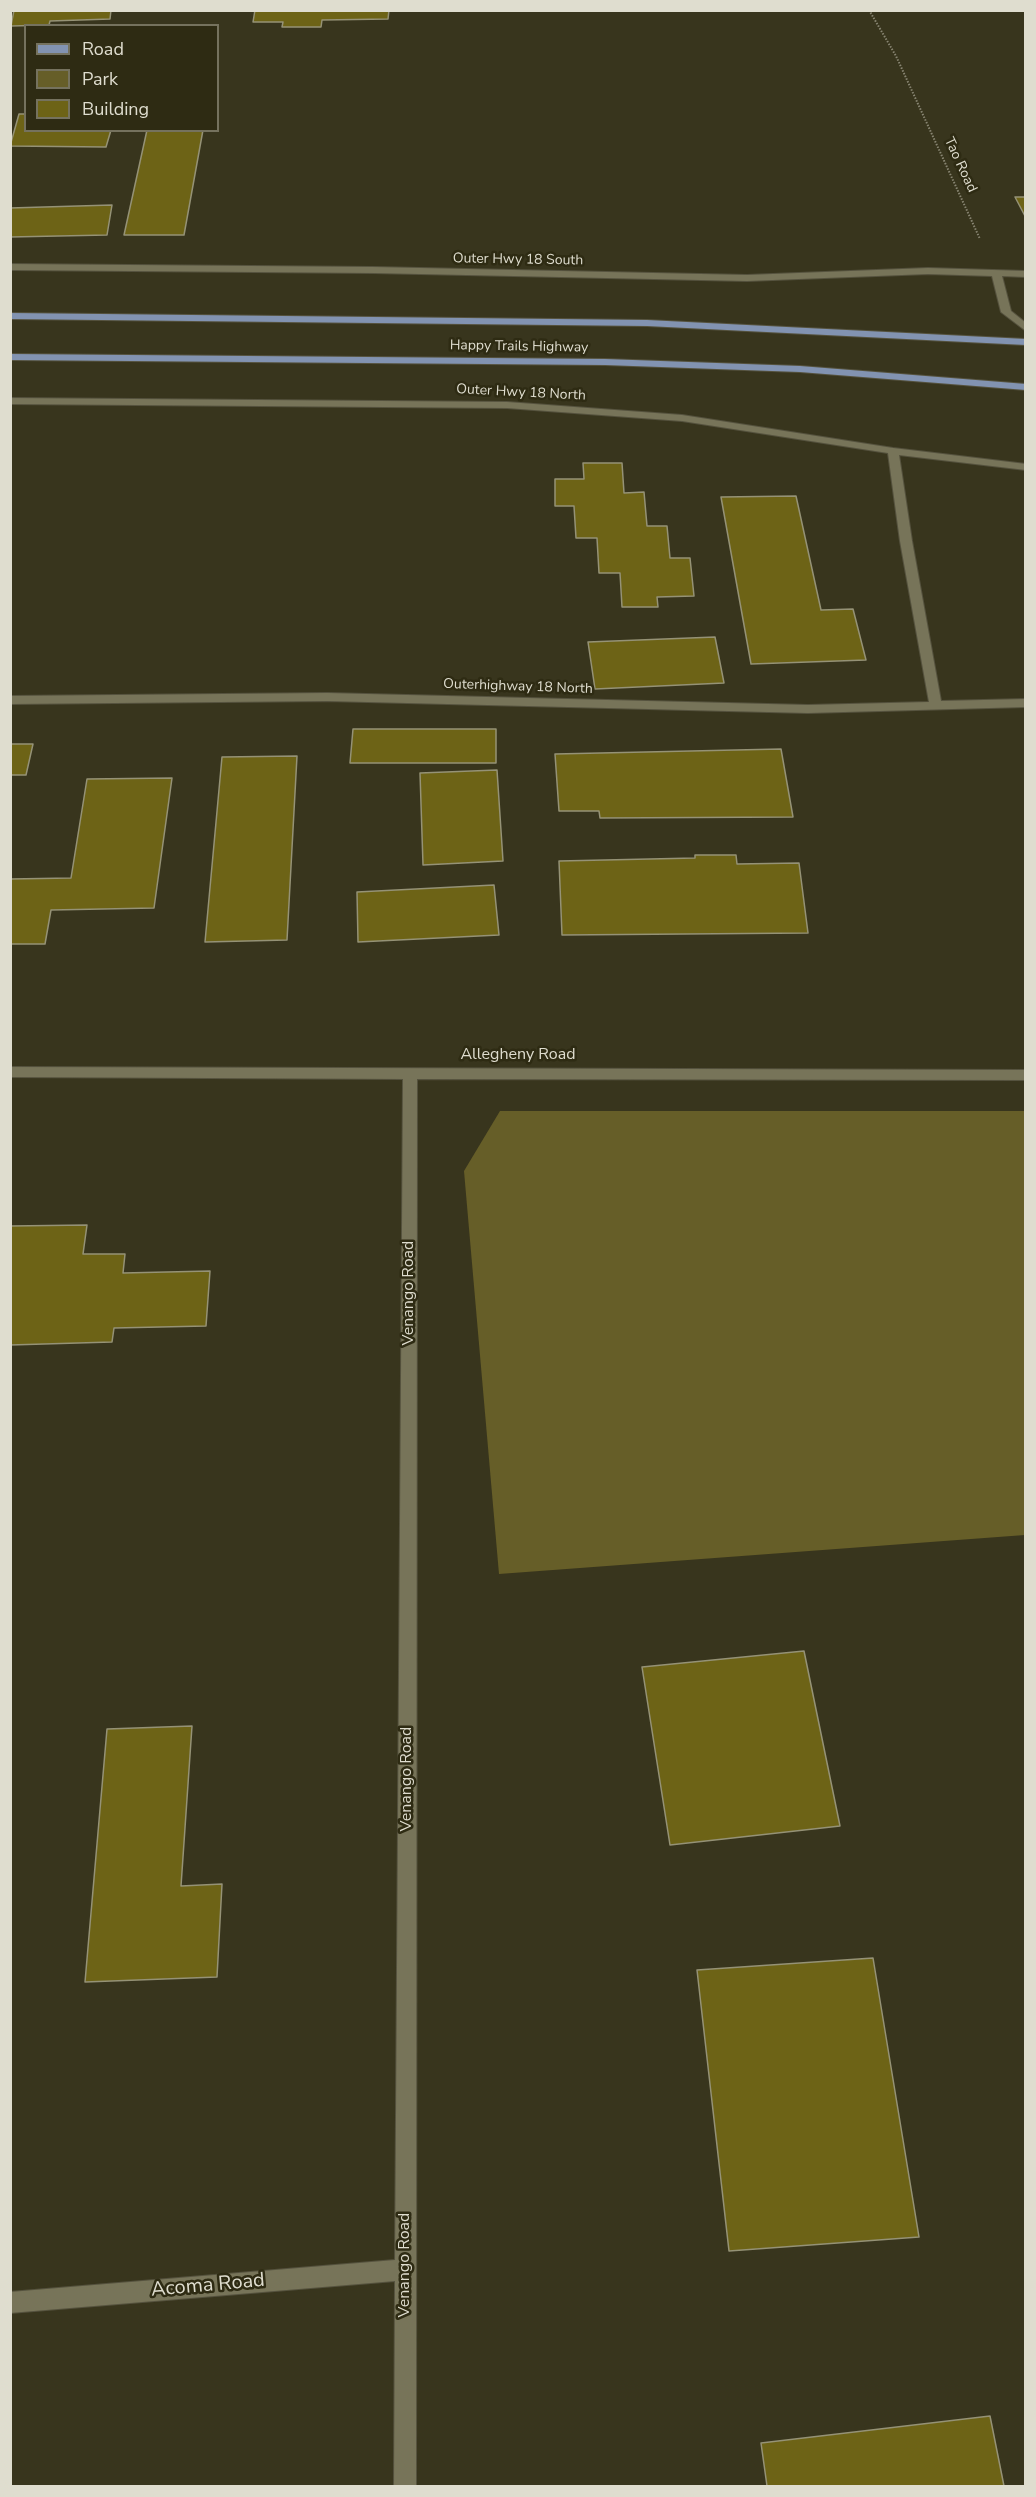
<!DOCTYPE html>
<html>
<head>
<meta charset="utf-8">
<style>
  body { margin:0 }
  #map { position:relative; width:1036px; height:2497px; overflow:hidden; background:#38351d; font-family:"Nunito Sans",sans-serif }
  canvas { display:block }
  .frame { position:absolute; inset:0; border:12px solid #dfddcf; pointer-events:none }
  .legend { position:absolute; left:24px; top:24px; width:195px; height:108px; box-sizing:border-box; background:#2e2b13; border:2px solid #75725e; margin:0; padding:8px 10px; list-style:none; font-size:18px; color:#dfddcf }
  .legend li { display:flex; align-items:center; gap:12px; height:30px }
  .legend b { width:30px; border:2px solid #75725e }
</style>
</head>
<body>
<div id="map">
<canvas width="1036" height="2497"></canvas>
<div class="frame"></div>
<ul class="legend">
<li><b style="height:8px;background:#8293b1"></b>Road</li>
<li><b style="height:16px;background:#665e28"></b>Park</li>
<li><b style="height:16px;background:#6d6316"></b>Building</li>
</ul>
</div>
<script>
const context = document.querySelector('canvas').getContext('2d');
context.lineJoin = 'round';
function paint(path, color) {
  context.fillStyle = color;
  context.fill(path, 'evenodd');
}
function trace(path, color, width, dash) {
  context.strokeStyle = color;
  context.lineWidth = width;
  context.lineCap = dash ? 'butt' : 'round';
  context.setLineDash(dash || []);
  context.stroke(path);
}
function write(font, color, halo, rows, align = 'center') {
  context.font = font + ' "Nunito Sans",sans-serif';
  context.lineWidth = 5;
  context.setLineDash([]);
  context.textBaseline = 'middle';
  context.strokeStyle = halo;
  context.fillStyle = color;
  for (const [text, x, y, turn = 0] of rows) {
    context.save();
    context.translate(x, y);
    context.rotate((+turn || 0) * Math.PI / 180);
    context.textAlign = isNaN(turn) ? turn : align;
    if (halo) context.strokeText(text, 0, 0);
    context.fillText(text, 0, 0);
    context.restore();
  }
}
const green = new Path2D(`
  M500,1111H1025V1535L499,1574L464,1171Z`);
const building = new Path2D(`
  M14,10H111L110,19L50,21L49,25L11,26Z
  M255,10H389L388,19L322,20L321,27H282L283,22H253Z
  M19,114H26V130H111L106,147L10,146Z
  M147,130H203L184,235H124Z
  M1015,197H1026V218Z
  M112,205L107,235L10,237V208Z
  M583,463H622L624,493L644,492L647,526H667L670,558H690L694,596L657,597L658,607H622L620,573H599L597,538H576L574,506H555V479H584Z
  M796,496L821,610L853,609L866,660L751,664L721,497Z
  M715,637L724,683L595,689L588,642Z
  M353,729H496V763H350Z
  M10,744H33L26,775H10Z
  M781,749L793,817L600,818L599,811H559L555,754Z
  M297,756L287,940L205,942L222,757Z
  M497,770L503,861L423,865L420,773Z
  M172,778L154,908L51,910L45,944H10V879L71,878L87,779Z
  M695,855H736L737,864L799,863L808,933L562,935L559,861L695,858Z
  M494,885L499,935L358,942L357,892Z
  M87,1225L83,1254H125L123,1273L210,1271L206,1326L114,1328L112,1342L10,1345V1226Z
  M804,1651L840,1826L670,1845L642,1667Z
  M192,1726L181,1886L222,1884L217,1977L85,1982L107,1729Z
  M873,1958L919,2237L729,2251L697,1970Z
  M990,2416L1004,2486H767L761,2443Z`);
const path = new Path2D(`
  M869,10L896,56L980,239`);
const minor = new Path2D(`
  M10,264L373,267L747,275L928,268L1026,271V277L1002,276L1011,311L1026,323V331L1001,312L992,276L928,274L747,281L373,273L10,270Z
  M10,398L507,402L682,415L893,448L1026,464V470L899,455L912,541L941,701L1026,699V707L808,713L327,701L10,704V696L327,693L808,705L929,702L900,541L888,453L682,421L507,408L10,404Z
  M10,1067L1026,1070V1080L417,1079L416,2486H394L395,2281L10,2313V2292L395,2260L403,1079L10,1077Z`);
const major = new Path2D(`
  M10,313L647,320L1026,339V345L647,326L10,319Z
  M10,354L605,359L800,366L1026,384V390L800,372L605,365L10,360Z`);
const farStreetnames = [
  ["Tao Road",960,165,65],
  ["Outer Hwy 18 South",518,260,1],
  ["Happy Trails Highway",519,347,1],
  ["Outer Hwy 18 North",521,393,3],
  ["Outerhighway 18 North",518,687,2]
];
const streetNames = [
  ["Allegheny Road",518,1055],
  ["Venango Road",409,1293,-90],
  ["Venango Road",407,1779,-90],
  ["Venango Road",405,2265,-90]
];
const nearStreetnames = [
  ["Acoma Road",208,2286,-5]
];
paint(green, '#665e28');
paint(building, '#6d6316');
trace(building, '#959276', 1.5);
trace(minor, '#55523e', 2);
trace(major, '#55523e', 2);
trace(path, '#888572', 2, [1.5, 1.5]);
paint(minor, '#777459');
paint(major, '#8293b1');
write('14px', '#dfddcf', '#2e2b13', farStreetnames);
write('16px', '#dfddcf', '#2e2b13', streetNames);
write('20px', '#dfddcf', '#2e2b13', nearStreetnames);
</script>
</body>
</html>
